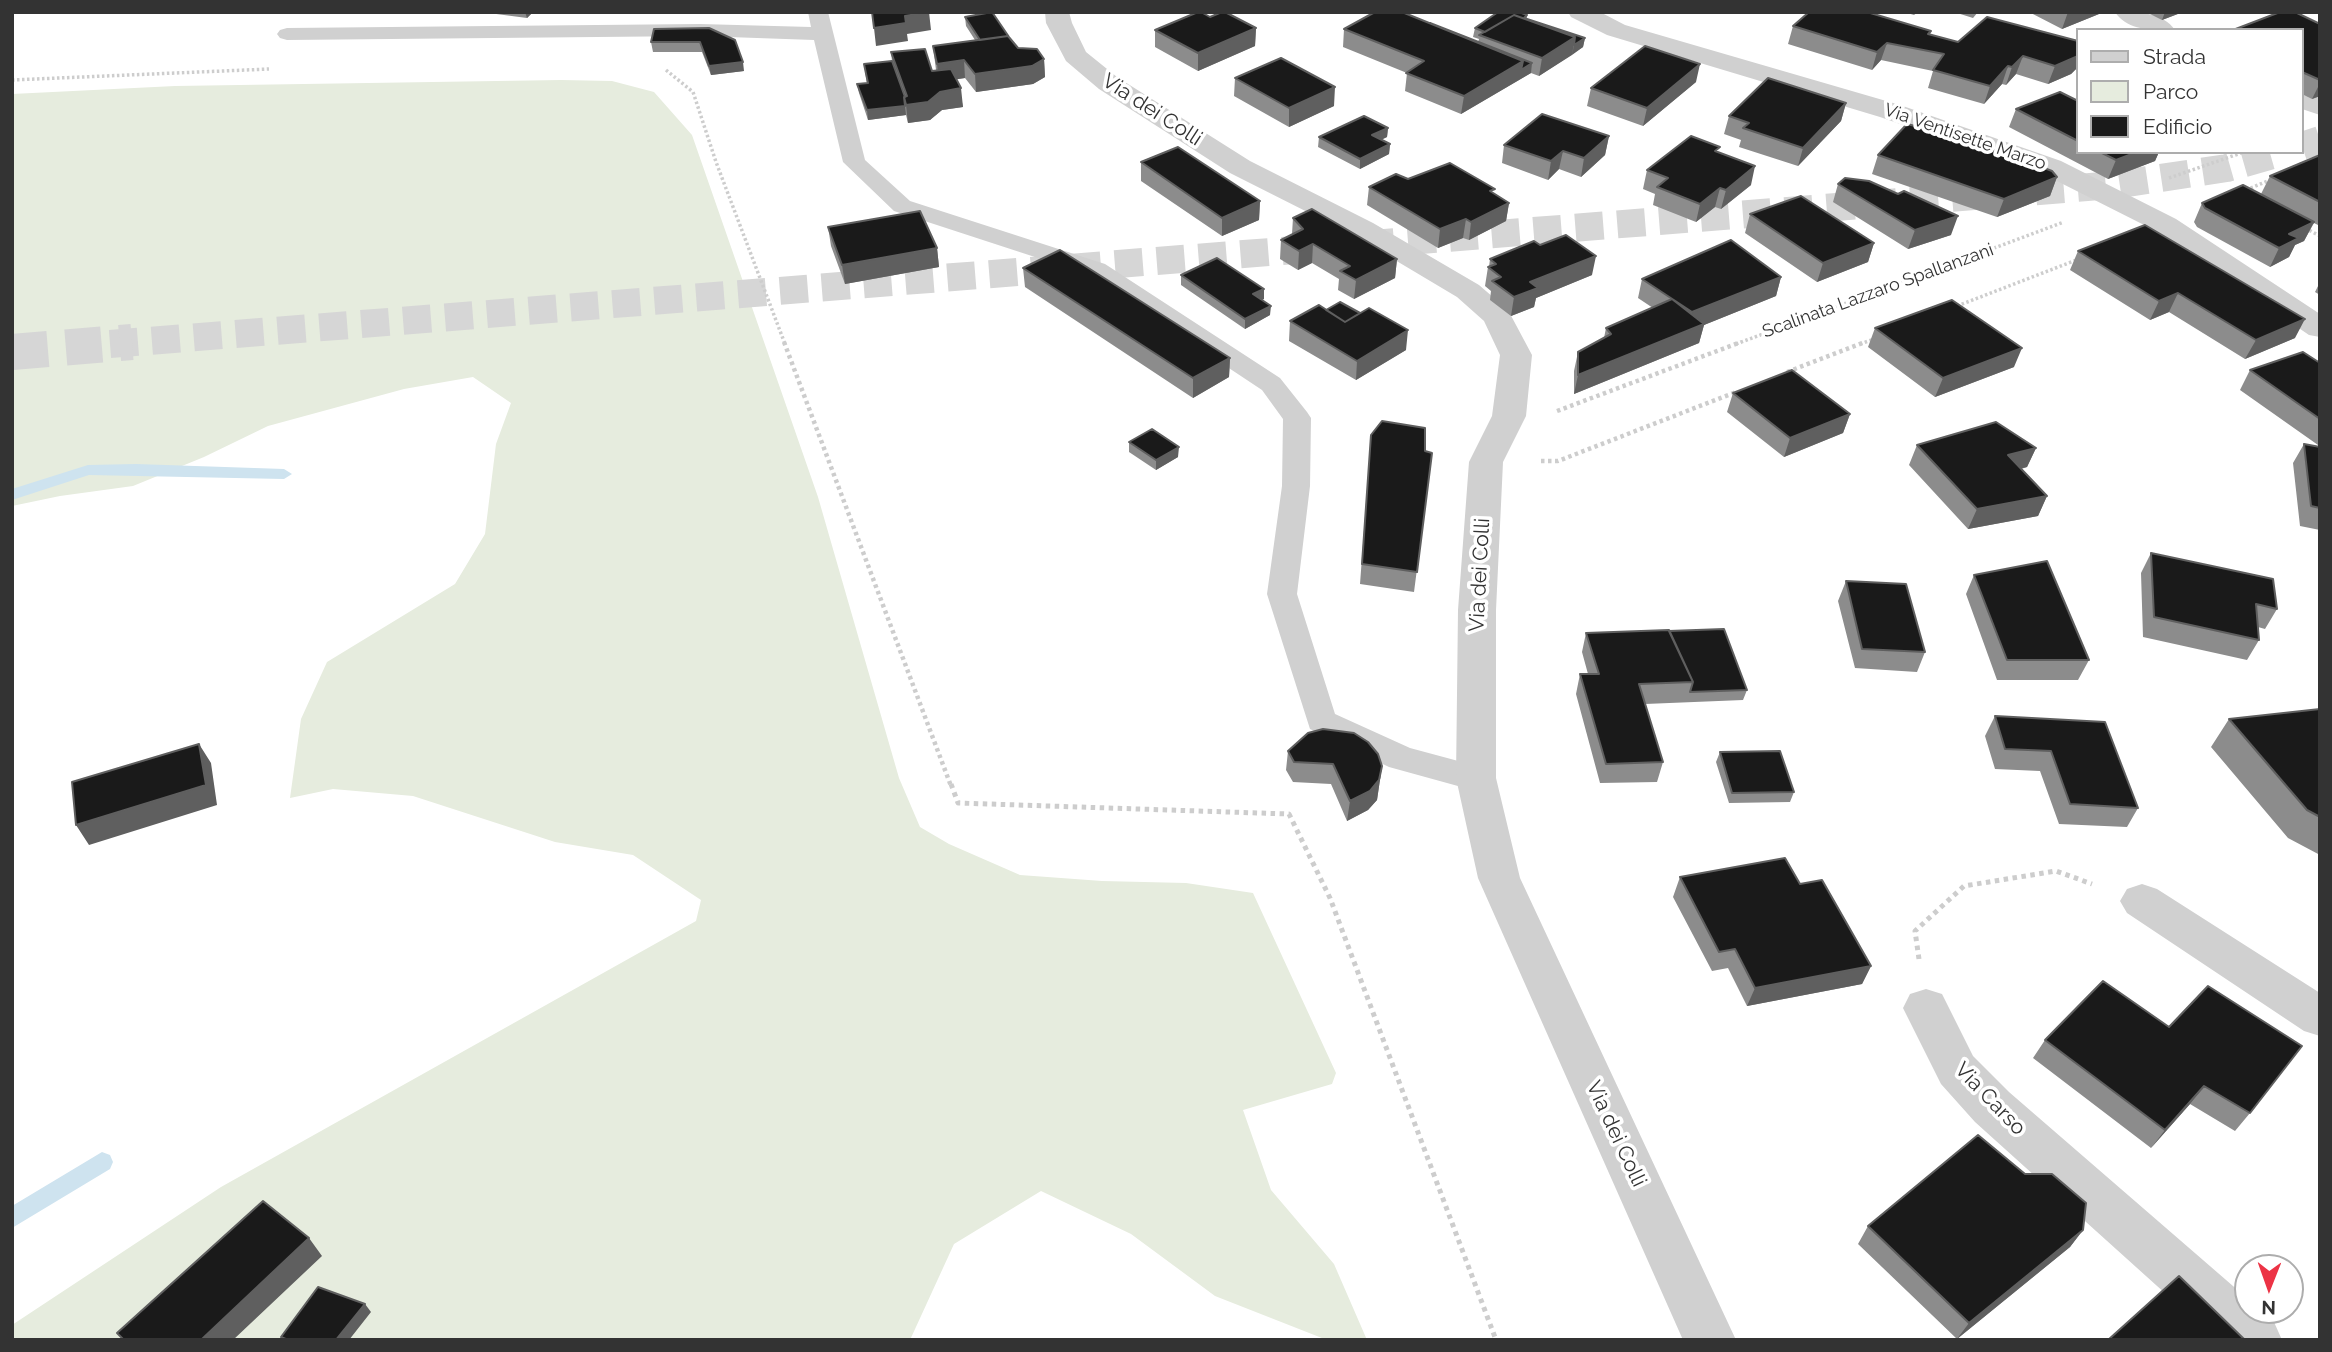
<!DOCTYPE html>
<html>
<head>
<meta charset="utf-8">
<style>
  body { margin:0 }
  #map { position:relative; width:2332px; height:1352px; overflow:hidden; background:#fff; font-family:Raleway,sans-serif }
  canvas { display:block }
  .frame { position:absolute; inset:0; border:14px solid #333; pointer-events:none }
  .legend { position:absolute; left:2076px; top:28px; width:228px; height:126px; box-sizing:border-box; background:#fff; border:2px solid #adadad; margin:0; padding:9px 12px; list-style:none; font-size:21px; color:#333 }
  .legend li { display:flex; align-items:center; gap:14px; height:35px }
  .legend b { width:35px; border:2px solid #adadad }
  .north { position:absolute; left:2234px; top:1254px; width:70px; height:70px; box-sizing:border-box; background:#fff; border:2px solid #adadad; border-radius:50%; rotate:181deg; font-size:19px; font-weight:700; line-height:28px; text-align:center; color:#333 }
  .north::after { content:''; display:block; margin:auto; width:24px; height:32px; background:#ec3345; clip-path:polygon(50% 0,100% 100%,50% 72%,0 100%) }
</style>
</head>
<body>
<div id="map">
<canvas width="2332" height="1352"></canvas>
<div class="frame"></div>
<ul class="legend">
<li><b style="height:9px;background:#d0d0d0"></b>Strada</li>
<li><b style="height:19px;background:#e6ecde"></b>Parco</li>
<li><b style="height:19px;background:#1a1a1a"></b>Edificio</li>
</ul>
<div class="north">N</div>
</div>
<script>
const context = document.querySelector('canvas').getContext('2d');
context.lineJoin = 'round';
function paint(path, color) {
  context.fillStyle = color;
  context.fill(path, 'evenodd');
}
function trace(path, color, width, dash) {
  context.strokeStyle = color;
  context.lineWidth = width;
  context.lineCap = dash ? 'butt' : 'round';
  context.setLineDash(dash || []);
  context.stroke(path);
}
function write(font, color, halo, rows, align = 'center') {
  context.font = font + ' Raleway,sans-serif';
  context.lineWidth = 7;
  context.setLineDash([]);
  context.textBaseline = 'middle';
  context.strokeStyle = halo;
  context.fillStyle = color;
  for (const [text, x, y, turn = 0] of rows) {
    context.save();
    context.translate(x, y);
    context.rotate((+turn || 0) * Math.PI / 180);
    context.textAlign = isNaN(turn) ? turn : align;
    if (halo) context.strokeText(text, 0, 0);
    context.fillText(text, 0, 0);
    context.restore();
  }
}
const green = new Path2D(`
  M561,80L612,81L654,92L692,135L818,497L899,778L920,827L949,844L1020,875L1102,881L1186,883L1253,893L1336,1073L1332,1084L1243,1110L1271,1190L1334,1264L1367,1340H1327L1215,1296L1131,1234L1041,1191L954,1244L910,1340H12V1325L221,1187L696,921L701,900L633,855L555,842L413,796L333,789L290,798L301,719L327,662L455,584L485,534L496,444L511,403L473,377L404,389L268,426L204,457L133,486L60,496L12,506V94L175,86Z`);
const stream = new Path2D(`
  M136,464L284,469L292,474L284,479L89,475L12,500V489L88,465Z
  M102,1152L110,1155L113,1162L110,1169L12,1228V1206Z`);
const tertiaryTunnelFar1 = new Path2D(`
  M2302,146L2320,140
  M110,344L2114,185L2227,168L2283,152`);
const tertiaryTunnel = new Path2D(`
  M12,352L132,342`);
const pathFar2 = new Path2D(`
  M666,70L693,92L716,162L785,344
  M12,80L269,69
  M2169,178L2244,152
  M2246,190L2270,180
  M2305,228L2320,236
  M1957,306L2079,259
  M1736,344L2064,222
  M1860,344L1874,339`);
const pathFar1 = new Path2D(`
  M784,342L951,786
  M1787,372L1865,342
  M1557,411L1741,342
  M1541,461H1558L1736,392`);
const path = new Path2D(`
  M951,784L958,803L1289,814L1330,898L1496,1340
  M1919,959L1915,931L1964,886L2056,871L2092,884`);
const service = new Path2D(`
  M808,12H828L865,160L910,201L1105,264L1280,378L1307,412L1311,418L1310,486L1297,594L1335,714L1410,748L1488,769L1493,778L1488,787L1476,791L1389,767L1310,729L1267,594L1282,486L1283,419L1262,390L1087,274L894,211L843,162L814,40L700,36L287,40L280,38L277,34L280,30L287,28L700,24L811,27Z`);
const minor = new Path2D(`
  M1568,12H1600L1625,25L1900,105L2061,161L2176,219L2320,314V337L2309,335L2156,231L2041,173L1880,117L1607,35L1571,17Z
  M2115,12C2135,12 2162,11 2175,30C2155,30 2128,32 2115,12Z
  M2302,90L2320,96V115L2302,109Z
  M2142,884L2157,889L2320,993V1036L2304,1031L2127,913L2120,901L2127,889Z
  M1926,989L1942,994L1973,1056L2009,1092L2248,1299V1310H2260L2274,1322L2282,1340H2217L1975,1122L1941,1084L1903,1008L1910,994Z`);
const tertiary = new Path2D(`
  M1045,12H1069L1072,23L1086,52L1117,77L1250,161L1373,223L1479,285L1508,310L1532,355L1526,416L1503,462L1496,610V778L1520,878L1736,1340H1683L1478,878L1456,778L1458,610L1469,462L1492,416L1500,355L1484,321L1457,297L1353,235L1230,173L1099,89L1066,61L1046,23Z`);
const wall = new Path2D(`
  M481,12H533L527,18Z
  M1904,12H1918L1914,15Z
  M1954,12H1978L1973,18Z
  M2029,12H2100L2099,14L2062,29Z
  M2146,12H2183L2162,20Z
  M1527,15V19L1585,38L1583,47L1539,76L1531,73L1461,114L1405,91L1407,73L1343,47L1344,29L1478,42L1479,39L1473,37L1475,28Z
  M965,17L1009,37L1018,48L1044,59L1045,77L1033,84L976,92L965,78L957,79L963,107L942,110L930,120L908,123L906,115L868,120L859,93L857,84H867L864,64L892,61L891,52L932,71L936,70L933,46L975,40L966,26Z
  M1210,17L1256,28L1255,46L1198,71L1155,47V30Z
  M2320,24V96L2312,99L2302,94V30Z
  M1793,26L1931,31L1930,35L1958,42L2078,41V67L2071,74L2048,84L2016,74L2006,85L2002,84L1984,104L1928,88L1933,71L1881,60L1872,70L1788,44Z
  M709,28L744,71L711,75L702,52H653L651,42Z
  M1235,78L1334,106L1289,127L1234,96Z
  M1696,82L1643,126L1587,106L1591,88Z
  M2078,101V152H2159L2155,161L2108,179L2009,127L2016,109Z
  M1846,103L1841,121L1798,166L1739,147L1741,140L1724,134L1729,116Z
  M1388,128L1387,137L1381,140L1390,144L1389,154L1360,169L1318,147L1319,137Z
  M1609,136L1605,155L1581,177L1559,169L1548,180L1502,163L1504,145Z
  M1878,155L2057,177L2050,196L1997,217L1872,174Z
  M2320,155V226L2314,223L2304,241L2295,245L2289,257L2270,267L2197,227L2194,222L2202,203L2261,194L2270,176Z
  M1141,162L1260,201L1259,220L1222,236L1141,181Z
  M1647,170L1751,185L1721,209L1715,207L1696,222L1653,205L1655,194L1643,189Z
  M1408,179L1494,193L1509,203L1506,221L1469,240L1463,238L1438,248L1367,205L1369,187Z
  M1838,184L1951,235L1908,249L1833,202Z
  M1750,214L1874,243L1868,262L1817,282L1745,233Z
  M1293,218L1397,259L1395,278L1354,299L1338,290L1339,279L1312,263L1298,270L1280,259L1281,240L1292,234Z
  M828,227L937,248L939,267L845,284L831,246Z
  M1540,245L1592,275L1536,298L1534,307L1511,316L1490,300L1491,291L1485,286L1488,267H1489L1490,259Z
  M2078,251L2295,338L2245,359L2169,312L2150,320L2070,270Z
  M1023,268L1230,358L1229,377L1193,398L1025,287Z
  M1181,275L1264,299L1261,300L1270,315L1245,329L1181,285Z
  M1781,277L1776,296L1704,325L1699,343L1574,394V371L1578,352L1604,338L1606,328L1653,308L1638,298L1642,279Z
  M2320,282V295L2315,292Z
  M1326,310L1406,350L1356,380L1289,341L1290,321Z
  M1875,328L2014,367L1935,397L1868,347Z
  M2320,363V444L2318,445L2240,390L2250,370Z
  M1733,393L1850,414L1843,433L1784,457L1727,412Z
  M1371,435L1432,453L1414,592L1360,584Z
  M1129,442L1178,457L1156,470L1129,452Z
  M2304,444L2320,447V530L2300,526L2293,463Z
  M1917,445L2036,448L2027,467L2021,469L2047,496L2038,516L1968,529L1909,465Z
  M2151,553L2277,609L2265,629L2258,627L2259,640L2247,660L2143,637L2141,573Z
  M1974,575L2089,660L2078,680H1997L1966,594Z
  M1846,581L1925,652L1917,672L1855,668L1838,601Z
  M1586,633L1747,690L1743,700L1645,704L1663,762L1657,782L1600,783L1576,694L1580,674H1588L1582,652Z
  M2320,709V855L2288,838L2211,747L2229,719Z
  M1995,716L2138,808L2127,827L2059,824L2040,771L1995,769L1985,736Z
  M1288,751L1382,766L1377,800L1368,810L1347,821L1331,784L1293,782L1286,770Z
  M1720,752L1794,792L1790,802L1729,803L1716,762Z
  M1680,877L1800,884L1871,966L1862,984L1747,1006L1728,968L1712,971L1673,897Z
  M2103,981L2250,1113L2235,1131L2190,1104L2151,1148L2033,1058L2045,1040Z
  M1868,1226L2083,1230L2070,1247L1957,1339L1858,1244Z`);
const shadedWall = new Path2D(`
  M525,12H533L527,18Z
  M929,12L931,30L907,34L908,41L876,46L874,28L905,16Z
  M2068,12H2100L2099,14L2062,29Z
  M2165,12H2183L2162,20Z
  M1256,28L1255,46L1198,71V53Z
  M1575,37L1572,55L1539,76L1542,58Z
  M1585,38L1583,47L1572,55L1574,45Z
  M1887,43L1881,60L1872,70L1877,52Z
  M2023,56L2016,74L2006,85L2012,67Z
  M2078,56V67L2071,74L2048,84L2055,66Z
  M1044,59L1045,77L1033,84L976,92L975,74Z
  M964,60L965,78L939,82L937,64Z
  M1523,61L1532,63L1531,73L1461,114L1464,96Z
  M743,62L744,71L711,75L709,66Z
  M1700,64L1696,82L1643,126L1647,108Z
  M2008,66L2002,84L1984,104L1990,86Z
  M2320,83V96L2312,99Z
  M1335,87L1334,106L1289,127V108Z
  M961,88L963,107L942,110L930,120L908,123L906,105L940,92Z
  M1846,103L1841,121L1798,166L1803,148Z
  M905,106L906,115L868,120L867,110Z
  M1388,128L1387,137L1372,144V135Z
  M1609,136L1605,155L1581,177L1584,158Z
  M1390,144L1389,154L1360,169V159Z
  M1563,151L1559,169L1548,180L1551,161Z
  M2137,152H2159L2155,161L2108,179L2116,160Z
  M1755,166L1751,185L1721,209L1726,190Z
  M2057,177L2050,196L1997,217L2004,199Z
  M1720,188L1715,207L1696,222L1700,204Z
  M1260,201L1259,220L1222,236V218Z
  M1509,203L1506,221L1469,240L1471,222Z
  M1958,216L1951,235L1908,249L1915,230Z
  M1466,219L1463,238L1438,248L1440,229Z
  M2314,222L2304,241L2295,245L2289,257L2270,267L2279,248L2289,234Z
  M1874,243L1868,262L1817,282L1823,263Z
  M1313,244L1312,263L1298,270L1299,251Z
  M937,248L939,267L845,284L842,265Z
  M1596,256L1592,275L1536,298L1534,307L1511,316L1514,297L1530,282Z
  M1397,259L1395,278L1354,299L1356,280Z
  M1781,277L1776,296L1704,325L1699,343L1574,394L1578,375L1687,331L1692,312Z
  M1264,289V299L1252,304L1253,294Z
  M2178,293L2169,312L2150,320L2159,301Z
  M1271,306L1270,315L1245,329V319Z
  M2305,319L2295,338L2245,359L2256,340Z
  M1408,330L1406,350L1356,380L1357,361Z
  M2022,348L2014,367L1935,397L1943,378Z
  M1230,358L1229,377L1193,398V378Z
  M1850,414L1843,433L1784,457L1790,438Z
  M1179,447L1178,457L1156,470V460Z
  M2036,448L2027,467L1999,474L2008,455Z
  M2047,496L2038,516L1968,529L1977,509Z
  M199,744L211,763L217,805L89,845L76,825Z
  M1382,766L1377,800L1368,810L1347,821L1350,801Z
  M1871,966L1862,984L1747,1006L1755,988Z
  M2204,1086L2190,1104L2151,1148L2165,1130Z
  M2083,1230L2070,1247L1957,1339L1969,1323Z
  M309,1238L322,1256L233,1340H201Z
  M365,1304L371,1312L349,1340H336Z`);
const building = new Path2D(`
  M872,12H929L905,16L906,23L874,28Z
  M992,12L1009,37L1008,36L980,40L965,17Z
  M1198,12H1201L1210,17L1222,12H1225L1256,28L1198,53L1155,30Z
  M1375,12H1402L1523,61L1464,96L1406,73L1424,61L1344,29Z
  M1498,12H1519L1527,15L1524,18L1585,38L1574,45L1575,37L1514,15L1485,32L1475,28Z
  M1809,12H1867L1931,31L1928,34L1958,42L1987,17L2078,41V56L2055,66L2023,56L2012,67L2008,66L1990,86L1933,70L1944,54L1887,43L1877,52L1793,26Z
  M2280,12H2295L2320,24V80L2302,72V30H2233Z
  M1514,15L1575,37L1542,58L1479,35Z
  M1430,23L1532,63L1521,70L1523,61Z
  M709,28L735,40L743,62L709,66L700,42H651L654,29Z
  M1008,36L1018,48L1037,49L1044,59L1032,66L975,74L964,60L937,64L933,46Z
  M1645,46L1700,64L1647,108L1591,88Z
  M925,49L932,71L951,69L961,88L940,92L928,102L906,105L904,97L907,96L891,52Z
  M1281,58L1335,87L1289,108L1235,78Z
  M892,61L905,97H904L905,106L867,110L857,84L868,83L864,64Z
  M1768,78L1846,103L1803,148L1743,128L1749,123L1729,116Z
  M2060,92L2078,101V141L2016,109Z
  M1542,114L1609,136L1584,158L1563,151L1551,161L1504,145Z
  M1364,116L1388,128L1372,135L1390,144L1360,159L1319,137Z
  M1907,124L1940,132L2039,166L2052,171L2057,177L2004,199L1878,155Z
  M1691,136L1720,147L1715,151L1755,166L1726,190L1720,188L1700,204L1657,187L1668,178L1647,170Z
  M1178,147L1260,201L1222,218L1141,162Z
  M2100,152H2137L2116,160Z
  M2320,155V202L2270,176Z
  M1450,163L1495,189L1490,191L1509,203L1471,222L1466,219L1440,229L1369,187L1396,174L1408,179Z
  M1845,178L1869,181L1898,194L1904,191L1958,216L1915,230L1838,184Z
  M2243,185L2314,222L2289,234L2299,238L2279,248L2205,208L2202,203Z
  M1801,196L1874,243L1823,263L1750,214Z
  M1312,209L1397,259L1356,280L1340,271L1350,266L1313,244L1299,251L1281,240L1303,229L1293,218Z
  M920,211L937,248L842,265L828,227Z
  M2145,225L2305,319L2256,340L2178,293L2159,301L2078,251Z
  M1566,235L1596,256L1530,282L1538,288L1514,297L1492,281L1501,277L1488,267L1496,264L1490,259L1534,241L1540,245Z
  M1731,240L1781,277L1692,312L1642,279Z
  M1060,250L1230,358L1193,378L1023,268Z
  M1217,258L1264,289L1253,294L1271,306L1245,319L1181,275Z
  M1672,299L1704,324L1578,375V352L1611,334L1606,328Z
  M1952,300L2022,348L1943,378L1875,328Z
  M1340,302L1360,313L1345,322L1326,310Z
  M1319,305L1345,322L1369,308L1408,330L1357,361L1290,321Z
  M2303,352L2320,363V419L2250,370Z
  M1792,370L1850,414L1790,438L1733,393Z
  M1382,421L1425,428V451L1432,453L1417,572L1362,564L1371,435Z
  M1996,422L2036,448L2008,455L2047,496L1977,509L1917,445Z
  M1152,429L1179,447L1156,460L1129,442Z
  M2304,444L2320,447V508L2311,506Z
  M2151,553L2273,579L2277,609L2256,604L2259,640L2154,617Z
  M2047,561L2089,660H2007L1974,575Z
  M1846,581L1906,584L1925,652L1862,649Z
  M1724,629L1747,690L1690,692L1693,682L1669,631Z
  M1669,630L1693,682L1639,684L1663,762L1606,764L1580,674H1599L1586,633Z
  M2320,709V817L2307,810L2229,719Z
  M1995,716L2105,722L2138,808L2070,804L2051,751L2005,749Z
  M1323,729L1354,733L1368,742L1378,754L1382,766L1379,780L1370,791L1350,801L1333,764L1294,762L1288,751L1308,733Z
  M199,744L206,785L76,825L72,782Z
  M1780,751L1794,792L1732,793L1720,752Z
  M1785,858L1800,884L1822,880L1871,966L1755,988L1735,949L1719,952L1680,877Z
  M2103,981L2169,1027L2208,986L2302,1046L2250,1113L2204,1086L2165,1130L2045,1040Z
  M1978,1135L2025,1174H2052L2086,1203L2083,1230L1969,1323L1868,1226Z
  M263,1201L309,1238L201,1340H124L117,1333Z
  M2179,1276L2245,1340H2108Z
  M318,1287L365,1304L336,1340H288L281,1337Z`);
const farStreetnames = [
  ["Via Ventisette Marzo",1965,137,19],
  ["Scalinata Lazzaro Spallanzani",1878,291,-20]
];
const streetNames = [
  ["Via dei Colli",1152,110,33],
  ["Via dei Colli",1480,575,-87],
  ["Via Carso",1990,1099,46],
  ["Via dei Colli",1616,1134,65]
];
paint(green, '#e6ecde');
paint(stream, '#cee3ef');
trace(tertiaryTunnelFar1, '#d6d6d6', 28, [28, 14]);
trace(tertiaryTunnel, '#d6d6d6', 36, [36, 18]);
trace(pathFar2, '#cdcdcd', 3.5, [2.5, 2.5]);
trace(pathFar1, '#cdcdcd', 4.5, [3.5, 3.5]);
trace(path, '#cdcdcd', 5, [4.5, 4.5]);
paint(service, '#d0d0d0');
paint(minor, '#d0d0d0');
paint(tertiary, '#d0d0d0');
paint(wall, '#8c8c8c');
paint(shadedWall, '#5f5f5f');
paint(building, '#1a1a1a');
trace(building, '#5f5f5f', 2);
write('18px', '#333', '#fff', farStreetnames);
write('21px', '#333', '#fff', streetNames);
</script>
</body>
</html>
